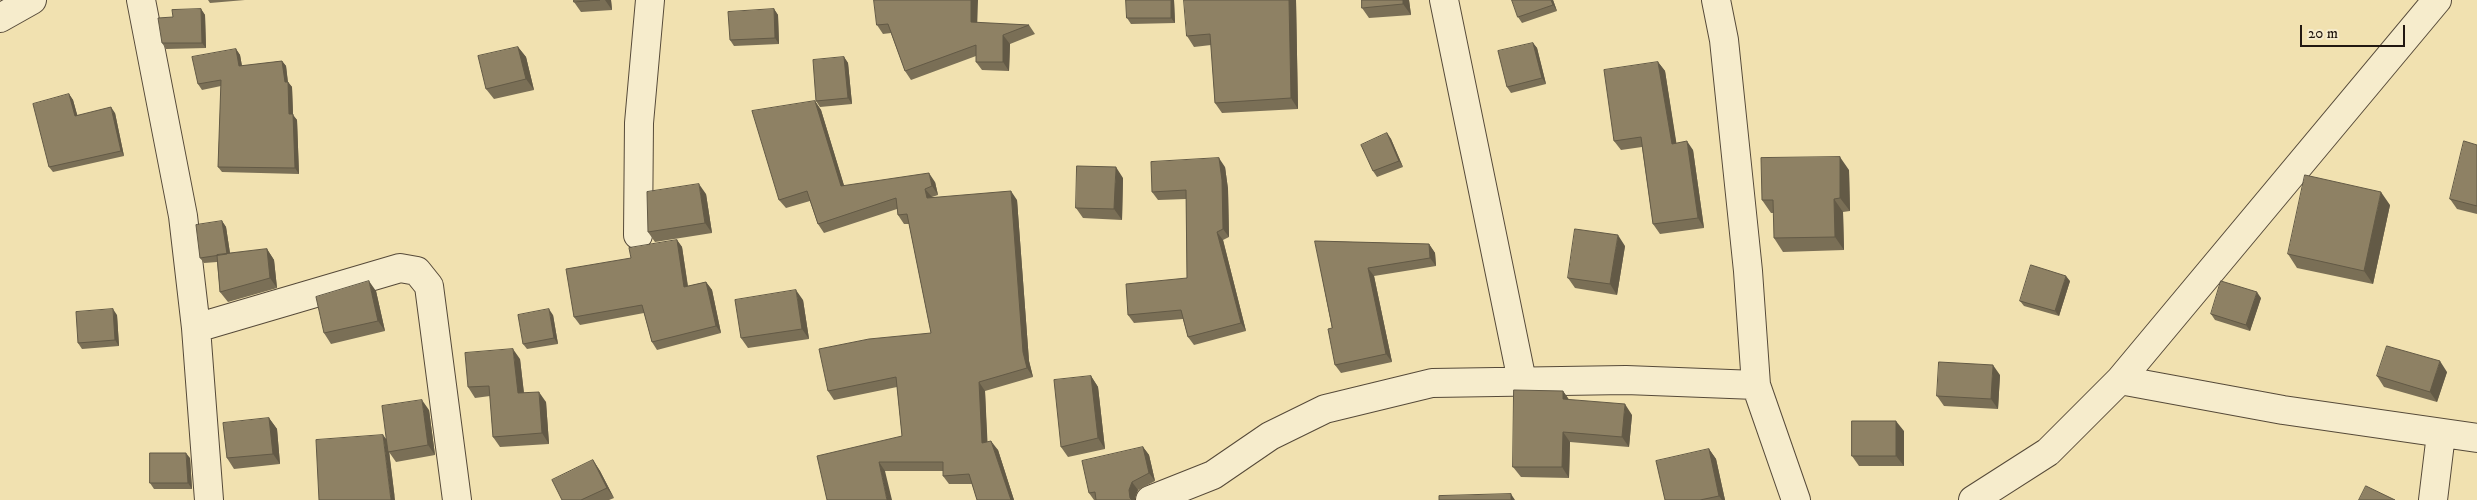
<!DOCTYPE html>
<html>
<head>
<meta charset="utf-8">
<style>
  body { margin:0 }
  #map { position:relative; width:2477px; height:500px; overflow:hidden; background:#f1e1b0; font-family:"IM FELL DW Pica",serif }
  canvas { display:block }
  .scale { position:absolute; left:2300px; top:25px; width:105px; height:22px; box-sizing:border-box; border:2px solid #221811; border-top:0; padding-left:6px; font-size:15px; line-height:18px; white-space:nowrap; color:#221811; -webkit-text-stroke:4px #f6eccc; paint-order:stroke }
</style>
</head>
<body>
<div id="map">
<canvas width="2477" height="500"></canvas>
<div class="scale">20 m</div>
</div>
<script>
const context = document.querySelector('canvas').getContext('2d');
context.lineJoin = 'round';
function trace(path, color, width, dash) {
  context.strokeStyle = color;
  context.lineWidth = width;
  context.lineCap = dash ? 'butt' : 'round';
  context.setLineDash(dash || []);
  context.stroke(path);
}
function paint(path, color) {
  context.fillStyle = color;
  context.fill(path, 'evenodd');
}
const street = new Path2D(`
  M141,0L183,216L196,328L209,500
  M1444,0L1522,381
  M1716,0L1724,40L1748,271L1756,385L1796,500
  M0,18L32,0
  M638,235L639,123L650,0
  M196,328L400,268L417,271L429,286L457,500
  M2120,380L2283,410L2477,438
  M1150,500L1213,475L1270,436L1325,409L1432,383L1626,380L1756,385
  M1973,500L2048,452L2120,380L2437,0
  M2433,500L2441,434`);
const wall = new Path2D(`
  M208,0H245L210,3Z
  M574,0H611L612,10L581,12L574,2Z
  M874,0L977,23L1029,25L1035,34L1010,44L1009,71L982,70L976,62V56L911,80L905,71L891,33L883,34L877,25Z
  M1126,0H1174L1175,23L1131,24L1127,18Z
  M1296,0L1298,109L1222,113L1215,103L1211,45L1194,47L1187,36Z
  M1409,0L1411,15L1369,18L1362,8Z
  M1512,0H1553L1557,11L1522,23L1518,17Z
  M201,9L205,15L206,48L166,49L162,43L173,17Z
  M774,9L778,15L779,44L734,46L730,40Z
  M1533,43L1537,48L1546,84L1511,93L1507,87Z
  M518,47L526,57L534,90L494,99L486,89Z
  M236,49L240,55L242,66L282,61L286,66L288,82L292,87L293,115L297,120L299,174L222,172L218,167L221,86L202,90L198,84Z
  M844,57L848,63L852,104L820,107L816,101Z
  M1658,62L1665,71L1676,143L1693,150L1704,228L1660,234L1653,224L1642,147L1621,150L1614,141Z
  M69,94L73,100L77,115L115,113L124,156L53,172L49,167Z
  M815,101L821,110L844,186L935,182L938,195L932,197L1017,200L1029,361L1033,377L985,391L987,442L998,450L1014,500H977L972,484H949L943,476V471H885L827,500L902,436L897,387L834,400L828,391L931,333L909,224H904L898,215L897,209L824,233L818,224L810,201L786,208L779,200Z
  M1387,133L1391,139L1403,167L1377,177L1373,171Z
  M2477,145V214L2457,209L2450,199Z
  M1225,167L1228,189L1229,237L1223,240L1246,331L1194,345L1188,337L1183,319L1134,323L1128,315L1187,278L1186,199L1158,200L1152,192Z
  M1849,170L1850,211L1843,212L1844,250L1783,252L1774,238V213H1771L1762,200Z
  M1123,178L1122,220L1083,218L1076,208Z
  M706,194L712,233L655,242L648,232Z
  M2390,205L2373,284L2297,268L2288,254Z
  M222,221L226,227L230,253L267,249L274,260L277,288L228,302L220,292L217,262L204,263L200,258Z
  M677,240L682,247L688,286L706,282L712,290L721,333L657,350L652,342L644,313L580,325L574,317L631,258Z
  M1315,241L1429,244L1435,253L1436,266L1374,276L1392,362L1341,373L1335,365L1332,328Z
  M1625,246L1617,295L1575,288L1568,278Z
  M2070,281L2059,316L2024,306L2020,301Z
  M376,291L385,331L331,344L324,333Z
  M2261,298L2250,331L2215,320L2211,314Z
  M803,300L809,339L748,348L741,338Z
  M117,315L119,346L82,349L78,343Z
  M553,315L558,344L527,349L523,344Z
  M520,359L524,393L546,402L549,444L500,447L493,437L490,396L475,398L468,387Z
  M2447,372L2437,402L2384,387L2377,376Z
  M2000,375L1998,409L1944,406L1937,396Z
  M1091,376L1098,387L1105,449L1068,457L1061,447Z
  M1563,391L1569,400L1632,415L1629,447L1570,442L1569,478L1521,477L1513,467Z
  M429,410L435,455L396,462L389,452L395,500L383,435L387,440Z
  M269,418L277,429L280,464L234,469L227,458Z
  M1904,431V466H1859L1852,456Z
  M1143,447L1149,455L1155,481L1138,490L1135,498V500H1094L1089,493Z
  M1709,449L1716,459L1725,500H1665Z
  M190,458L192,489H154L150,483Z
  M593,460L600,471L614,498L609,500H562Z`);
const shadedWall = new Path2D(`
  M605,0H611L612,10Z
  M971,0H978L977,31L971,22Z
  M1171,0H1174L1175,23L1171,18Z
  M1289,0H1296L1298,109L1291,98Z
  M1403,0H1409L1411,15L1403,4Z
  M1551,0H1553L1557,11L1553,5Z
  M201,9L205,15L206,48L202,43Z
  M774,9L778,15L779,44L775,38Z
  M1003,35L1010,44L1009,71L1003,62Z
  M1533,43L1537,48L1546,84L1542,78Z
  M518,47L526,57L534,90L526,79Z
  M236,49L240,55L243,72L239,66Z
  M844,57L848,63L852,104L848,98Z
  M282,61L286,66L288,84V82L292,87L293,115L297,120L299,174L295,168L289,114Z
  M1658,62L1665,71L1678,153L1672,144Z
  M69,94L73,100L79,121L75,116Z
  M815,101L821,110L847,195L841,186Z
  M111,107L115,113L124,156L121,151Z
  M1387,133L1391,139L1403,167L1399,161Z
  M1687,141L1693,150L1704,228L1698,218Z
  M1840,157L1849,170L1850,211L1840,198Z
  M1219,158L1225,167L1228,189L1229,237L1223,229Z
  M1116,167L1123,178L1122,220L1114,209Z
  M929,173L935,182L938,195L932,186Z
  M699,184L706,194L712,233L705,223Z
  M925,189L932,197L927,198Z
  M1011,191L1017,200L1029,361L1033,377L1027,368L1023,352Z
  M2381,192L2390,205L2373,284L2364,271Z
  M1834,199L1843,212L1844,250L1835,237Z
  M222,221L226,227L231,260L227,254Z
  M1217,232L1223,240L1246,331L1241,323Z
  M1618,235L1625,246L1617,295L1610,284Z
  M677,240L682,247L689,295L684,287Z
  M1429,244L1435,253L1436,266L1430,258Z
  M267,249L274,260L277,288L270,278Z
  M1368,268L1374,276L1392,362L1386,354Z
  M2066,276L2070,281L2059,316L2055,311Z
  M369,281L376,291L385,331L378,321Z
  M706,282L712,290L721,333L716,326Z
  M796,290L803,300L809,339L802,329Z
  M2257,292L2261,298L2250,331L2246,325Z
  M113,309L117,315L119,346L115,340Z
  M549,309L553,315L558,344L554,338Z
  M513,349L520,359L525,403L518,393Z
  M2440,361L2447,372L2437,402L2430,392Z
  M1993,365L2000,375L1998,409L1991,399Z
  M1091,376L1098,387L1105,449L1098,438Z
  M979,382L985,391L988,452L982,443Z
  M1563,391L1570,401L1563,399Z
  M539,392L546,402L549,444L542,433Z
  M422,400L429,410L435,455L428,445Z
  M1625,404L1632,415L1629,447L1622,437Z
  M269,418L277,429L280,464L273,454Z
  M1896,421L1904,431V466L1896,456Z
  M1563,432L1570,442L1569,478L1562,467Z
  M383,435L388,442L395,500H391Z
  M991,441L998,450L1014,500H1011Z
  M1143,447L1149,455L1155,481L1149,473Z
  M1709,449L1716,459L1725,500H1722L1719,496Z
  M186,453L190,458L192,489L188,483Z
  M593,460L600,471L614,498L607,488Z
  M879,462L885,471L892,500H887Z
  M1132,482L1138,490L1135,498V500H1131L1130,498L1129,490Z
  M1511,494L1515,500H1511Z`);
const building = new Path2D(`
  M574,0H600L574,2Z
  M874,0H971V22L1029,25L1003,35V62H976V45L905,71L888,24L877,25Z
  M1126,0H1171V18H1127Z
  M1184,0H1289L1291,98L1215,103L1210,34L1187,36Z
  M1362,0H1403V4L1362,8Z
  M1512,0H1551L1553,5L1518,17Z
  M201,9L202,43H162L158,18L173,17L172,10Z
  M774,9L775,38L730,40L728,12Z
  M1533,43L1542,78L1507,87L1498,51Z
  M518,47L526,79L486,89L478,56Z
  M236,49L239,66L282,61L285,82H288L289,114H293L295,168L218,167L221,80L198,84L192,57Z
  M844,57L848,98L816,101L813,60Z
  M1658,62L1672,144L1687,141L1698,218L1653,224L1641,137L1614,141L1604,70Z
  M69,94L75,116L111,107L121,151L49,167L33,104Z
  M815,101L841,186L929,173L932,186L925,189L927,198L1011,191L1023,352L1027,368L979,382L982,443L991,441L1011,500H977L969,474L943,476V462H879L887,500H827L817,456L902,436L896,377L828,391L819,349L869,339L931,333L907,214L898,215L896,198L818,224L807,191L779,200L752,111Z
  M1387,133L1399,161L1373,171L1361,145Z
  M2464,141L2477,145V206L2450,199Z
  M1840,157V198L1834,199L1835,237L1774,238L1773,200H1762L1761,158Z
  M1219,158L1222,180L1223,229L1217,232L1241,323L1188,337L1181,310L1128,315L1126,284L1187,278L1186,190L1152,192L1151,162Z
  M1077,166L1116,167L1114,209L1076,208Z
  M2305,175L2381,192L2364,271L2288,254Z
  M699,184L705,223L648,232L647,192Z
  M222,221L227,254L200,258L196,225Z
  M1575,229L1618,235L1610,284L1568,278Z
  M677,240L684,287L706,282L716,326L652,342L642,305L574,317L566,269L631,258L629,248Z
  M1315,241L1429,244L1430,258L1368,268L1386,354L1335,365L1328,329L1332,328Z
  M267,249L270,278L220,292L217,255Z
  M2031,265L2066,276L2055,311L2020,301Z
  M369,281L378,321L324,333L316,297Z
  M2221,281L2257,292L2246,325L2211,314Z
  M796,290L802,329L741,338L735,300Z
  M113,309L115,340L78,343L76,312Z
  M549,309L554,338L523,344L518,315Z
  M2387,346L2440,361L2430,392L2377,376Z
  M513,349L518,393L539,392L542,433L493,437L489,386L468,387L465,353Z
  M1939,362L1993,365L1991,399L1937,396Z
  M1091,376L1098,438L1061,447L1054,380Z
  M1514,390L1563,391V399L1625,404L1622,437L1563,432L1562,467H1513Z
  M422,400L428,445L388,452L382,406Z
  M269,418L273,454L227,458L223,423Z
  M1852,421H1896V456H1852Z
  M383,435L391,500H319L316,440Z
  M1143,447L1149,473L1132,482L1129,490L1130,498L1132,500H1096L1095,492L1089,493L1082,461Z
  M1709,449L1719,496L1700,500H1665L1656,461Z
  M150,453H186L188,483H150Z
  M593,460L607,488L581,500H562L552,480Z
  M2366,486L2395,500H2359Z
  M1511,494V500H1439V496Z`);
trace(street, '#564a39', 30);
trace(street, '#f6eccc', 28);
paint(wall, '#7a6f56');
paint(shadedWall, '#635a46');
paint(building, '#8e8164');
trace(building, '#635a46', 1);
</script>
</body>
</html>
